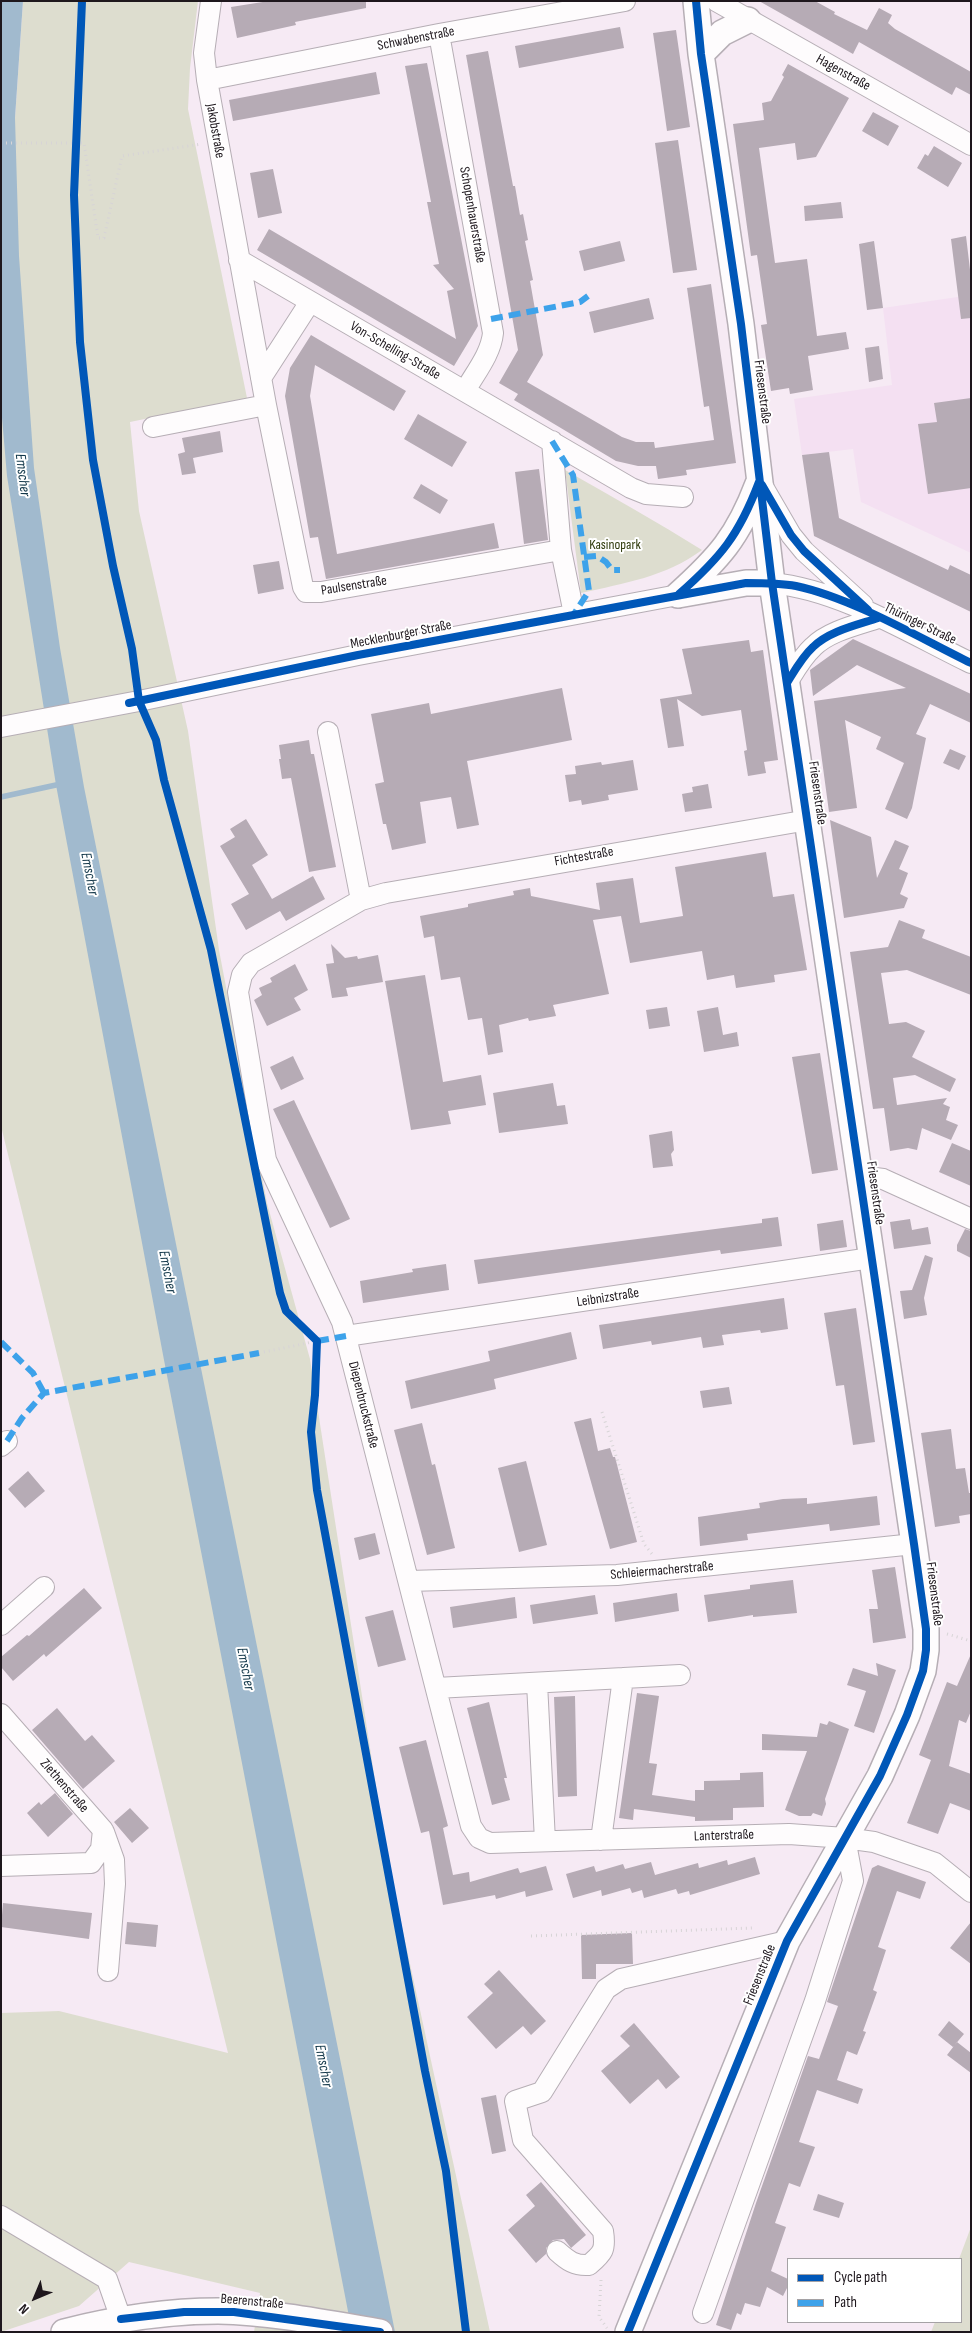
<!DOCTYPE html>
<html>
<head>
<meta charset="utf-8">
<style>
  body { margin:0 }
  #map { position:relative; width:972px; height:2333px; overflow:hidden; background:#f6eaf4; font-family:"Sofia Sans Condensed",sans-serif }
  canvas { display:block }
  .frame { position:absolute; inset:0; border:2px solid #1e171d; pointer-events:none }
  .legend { position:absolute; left:787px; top:2258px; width:175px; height:65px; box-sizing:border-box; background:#fff; border:1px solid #a5a2a5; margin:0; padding:6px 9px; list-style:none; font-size:15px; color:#1e171d }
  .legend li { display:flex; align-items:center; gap:10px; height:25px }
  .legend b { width:25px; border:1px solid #a5a2a5 }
  .north { position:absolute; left:10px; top:2273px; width:50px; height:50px; -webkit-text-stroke:4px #fff; paint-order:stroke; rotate:225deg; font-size:14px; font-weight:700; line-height:20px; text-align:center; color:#1e171d }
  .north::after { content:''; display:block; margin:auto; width:18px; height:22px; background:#1e171d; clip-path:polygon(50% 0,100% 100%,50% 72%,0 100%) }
</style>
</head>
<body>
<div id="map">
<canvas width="972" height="2333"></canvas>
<div class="frame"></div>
<ul class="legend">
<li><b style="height:6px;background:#0057b8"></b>Cycle path</li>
<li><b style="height:6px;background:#3da2ea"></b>Path</li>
</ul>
<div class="north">N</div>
</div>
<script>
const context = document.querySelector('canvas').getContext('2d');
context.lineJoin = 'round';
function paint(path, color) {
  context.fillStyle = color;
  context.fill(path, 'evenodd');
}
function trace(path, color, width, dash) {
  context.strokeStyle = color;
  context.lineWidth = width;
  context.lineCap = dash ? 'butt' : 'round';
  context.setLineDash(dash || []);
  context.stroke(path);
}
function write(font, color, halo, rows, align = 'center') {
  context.font = font + ' "Sofia Sans Condensed",sans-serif';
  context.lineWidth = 4;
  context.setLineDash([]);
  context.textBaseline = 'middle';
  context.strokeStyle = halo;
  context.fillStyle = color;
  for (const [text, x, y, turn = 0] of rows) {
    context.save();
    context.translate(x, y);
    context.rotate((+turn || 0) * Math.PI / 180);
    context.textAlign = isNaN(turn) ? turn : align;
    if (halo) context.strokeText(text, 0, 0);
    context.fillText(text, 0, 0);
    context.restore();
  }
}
const built = new Path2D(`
  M971,295V553L861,502L853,449L802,455L794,399L892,385L883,308Z`);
const green = new Path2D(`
  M23,1H198L190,68L188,109L247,398L130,422L139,511L188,731L219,950L267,1203L310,1359L387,1858L490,2332H254L260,2293L129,2262L79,2306L1,2332V2013L59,2011L228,2053L1,1126V121L15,118Z
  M565,470C611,496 657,522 702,550C665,577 625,583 581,593Z
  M971,2227V2332H931L935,2322H961V2259H959Z`);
const water = new Path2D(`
  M1,1H23L15,118L19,256L34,468L60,648L84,787L395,2332H352L164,1360L56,785L7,476L1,406Z`);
const stream = new Path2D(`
  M1,797L56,785`);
const building = new Path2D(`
  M269,1H366V8L295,22L296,25L237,38L231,7Z
  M759,1H815L835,12L834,14L867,30L879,8L892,15L888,23L895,29L971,72V95L956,87L952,95L859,42L853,54Z
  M620,27L624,48L519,68L515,46Z
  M676,30L690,127L667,131L653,33Z
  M488,51L513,186H515L520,215L523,214L528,240L525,241L533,280L530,281L543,355L527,382L622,437L636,442H654L655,448L714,440L709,406L704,407L687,288L711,284L736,463L686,470L687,475L658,479L656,466H638L616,461L514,400L518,394L499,383L518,350L466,55Z
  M427,63L478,326L454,366L257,250L269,229L456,339L447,291L454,289L433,265L439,264L427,202H431L405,66Z
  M788,64L849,98L816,157L797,160L795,143L759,148L775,263L807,259L817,336L846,332L849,349L808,356L813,390L790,394L789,388L771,391L761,325L767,324L757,255L751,256L733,124L764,120L762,103L771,101L784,77L782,75Z
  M376,72L380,94L233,121L229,100Z
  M873,112L899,126L888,146L862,131Z
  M678,140L697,270L673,273L655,143Z
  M934,146L962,163L948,187L917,168L925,154L928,156Z
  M273,169L282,213L258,218L250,173Z
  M841,202L843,218L805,221L804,206Z
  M966,236L971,278V318L961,319L951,239Z
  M620,241L625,261L584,271L579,251Z
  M874,241L883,308L867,310L859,244Z
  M649,298L654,319L594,333L589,312Z
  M311,335L406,391L394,411L315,365L310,396L337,554L494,523L499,548L326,579L318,537L310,538L285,396L290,368Z
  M879,346L883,379L869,382L865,348Z
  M971,398V488L928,494L918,424L937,422L934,403Z
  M418,414L467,442L452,467L404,439Z
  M220,431L223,452L193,458L196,473L182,475L178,454L185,452L182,438Z
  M829,452L839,518L948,570L950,565L971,575V612L814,536L802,455Z
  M539,469L548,540L524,544L515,472Z
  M421,484L448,500L440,514L413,498Z
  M279,561L284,589L258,594L253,565Z
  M853,639L971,694V723L930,704L916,734L926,738L912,808L907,819L885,809L904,763L876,749L881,737L845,720L857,808L829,812L814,701L906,688L857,665L813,696L810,670Z
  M749,640L751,652L763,650L778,760L764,762L766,773L748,776L744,751L747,750L741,710L702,716L677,699L684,746L668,748L660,699L692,694L682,649Z
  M562,688L572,740L467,761L479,825L457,829L451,797L420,802L426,843L392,850L386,824H383L375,784L384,782L371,714L429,703L431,714Z
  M309,740L311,754H314L336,867L309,872L291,778L282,779L279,759H281L279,745Z
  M950,749L966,756L959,770L943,763Z
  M633,760L638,790L608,795L609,800L582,805L581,800L569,802L565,775L576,774L575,766L601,762L602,765Z
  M708,784L712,808L685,812L682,794L693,792L692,787Z
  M246,819L268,855L252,865L272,899L313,876L325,899L286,921L280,911L246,930L231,904L249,894L220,846L235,837L230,829Z
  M830,820L871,837L877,878L895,840L909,846L899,869L908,873L900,894L908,898L904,908L844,918Z
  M766,852L773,897L794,894L807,970L774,975L775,982L736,988L734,975L707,980L702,951L630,963L621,916L593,920L609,994L553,1005L556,1016L529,1021L528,1018L499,1025L503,1052L488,1055L482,1018L468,1020L460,977L441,980L434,936L424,938L420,916L468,907V904L514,895L513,891L530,888L531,896L600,910L596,883L633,878L640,923L683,916L675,867Z
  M899,920L925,930L922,938L971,957V995L907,970L881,973L889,1024L906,1022L925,1031L912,1057L956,1079L950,1092L915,1075L893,1078L897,1105L947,1098L943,1104L950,1107L946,1120L958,1125L951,1140L922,1128L917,1150L908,1148L890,1151L884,1108L873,1109L850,952L888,947Z
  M331,944L345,958L357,956L358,959L378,955L383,982L346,988L348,996L332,998L326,964L334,963Z
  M295,964L308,990L294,998L301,1010L267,1026L254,1000L262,995L259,988L272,982L270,978Z
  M425,975L443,1082L481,1075L486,1105L448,1111L451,1124L411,1130L385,981Z
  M667,1007L670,1026L649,1029L646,1010Z
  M718,1007L723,1035L737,1032L739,1046L704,1052L697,1011Z
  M820,1053L838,1170L812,1174L792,1057Z
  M293,1056L304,1079L281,1090L270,1067Z
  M553,1083L557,1106L565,1105L568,1124L499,1133L493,1093Z
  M294,1100L350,1219L330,1228L273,1109Z
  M672,1131L674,1150L671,1154L673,1166L653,1168L649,1135Z
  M952,1143L971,1151V1186L939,1172Z
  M778,1217L782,1246L721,1254L720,1250L478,1284L474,1260L762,1223V1219Z
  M910,1219L912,1230L928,1227L931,1244L894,1249L890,1222Z
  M843,1220L847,1247L820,1251L817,1224Z
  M965,1229L971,1231V1258L957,1251V1245Z
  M925,1255L933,1258L924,1298L927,1315L904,1319L900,1291L912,1290Z
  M446,1264L449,1290L363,1303L360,1281L413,1272L412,1269Z
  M784,1298L788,1329L761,1333L760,1330L722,1335L724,1345L703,1348L701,1337L652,1345L651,1341L603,1349L599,1325Z
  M856,1308L875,1442L853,1445L844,1385L836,1386L824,1313Z
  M571,1332L577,1359L494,1379L496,1389L411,1409L405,1381L490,1361L488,1351Z
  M729,1387L732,1404L703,1408L700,1391Z
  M591,1418L598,1451L610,1448L613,1457H615L637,1542L610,1549L574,1422Z
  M422,1423L432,1465L435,1464L455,1548L427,1555L394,1430Z
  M951,1429L956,1469L965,1468L969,1493H971V1514L959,1516L960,1523L935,1527L921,1433Z
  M526,1461L547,1545L519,1552L498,1468Z
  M28,1471L45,1491L25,1508L8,1489Z
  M877,1496L880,1525L830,1531L829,1524L747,1534L748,1540L700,1546L698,1517L760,1508L759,1503L783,1499L807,1498V1504Z
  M375,1533L380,1554L359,1560L354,1538Z
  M895,1567L906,1638L873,1643L869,1609H878L872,1570Z
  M793,1580L797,1613L753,1617V1615L708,1622L704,1595L750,1589V1585Z
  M84,1588L102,1608L46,1657L44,1654L13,1681L1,1667V1657L27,1635L29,1636Z
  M677,1593L679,1611L615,1622L613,1603Z
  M595,1595L598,1614L533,1624L530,1605Z
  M515,1597L517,1618L453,1628L450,1607Z
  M393,1610L406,1660L378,1667L365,1617Z
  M971,1654V1711L966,1723L959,1720L949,1766L971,1774V1811L950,1803L938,1834L907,1823L931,1760L919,1755L947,1682L957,1686Z
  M876,1663L896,1670L874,1733L854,1726L866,1691L847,1685L853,1668L878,1676Z
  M637,1693L659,1696L649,1763L657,1764L652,1795L695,1801V1790H704V1781L740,1780V1773L763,1772L764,1807L733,1808V1820L695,1821V1817L634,1809L633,1820L619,1818Z
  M575,1696L577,1796L558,1797L554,1697Z
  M489,1702L507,1778H504L510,1800L492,1805L467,1708Z
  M57,1708L85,1741L92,1735L115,1761L83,1789L32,1730Z
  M829,1721L849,1729L825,1799L826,1804L822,1816L813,1813L811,1816H799L785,1810L807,1751L762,1750V1734L817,1737L820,1723L827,1725Z
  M426,1740L448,1826L443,1828L453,1875L469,1872L470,1882L518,1868L520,1873L546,1866L553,1890L526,1897L525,1891L496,1899L495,1895L443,1905L429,1831L421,1833L399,1747Z
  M55,1793L73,1814L48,1837L27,1813L39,1802L41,1805Z
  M130,1808L149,1828L132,1843L114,1822Z
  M755,1857L760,1874L690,1895L689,1891L678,1894L676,1889L644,1898L642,1890L632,1893L630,1888L602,1896L601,1890L573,1898L566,1874L594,1866L596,1872L623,1864L625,1869L651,1862L655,1875L698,1863L699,1868L727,1860L728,1865Z
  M878,1865L926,1882L920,1899L897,1891L878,1947L886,1950L873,1990L877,1992L863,2031L866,2032L857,2055L847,2051L837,2080L863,2089L858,2104L817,2090L799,2142L815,2147L800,2187L789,2183L775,2223L786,2227L771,2271L788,2279V2286L783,2296L767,2287L760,2307L745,2303L741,2315L737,2313L731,2330L716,2325L756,2203L808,2056L819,2059L838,2006L827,2002L872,1868Z
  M3,1903L92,1913L89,1939L1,1927Z
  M127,1922L158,1925L156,1947L125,1944Z
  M971,1922V1964L950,1948Z
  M632,1933L633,1964H596V1979H582L581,1935Z
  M499,1970L546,2021L531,2035L523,2026L496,2049L467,2017L493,1993L484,1984Z
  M949,2021L964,2034L953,2047L938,2035Z
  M634,2023L680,2077L666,2089L658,2079L630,2104L601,2071L630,2046L620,2036Z
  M957,2042L971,2053V2073L947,2055Z
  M496,2095L506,2151L492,2154L481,2098Z
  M541,2182L586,2235L571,2248L564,2239L553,2240L546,2248V2254L536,2263L508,2230L535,2206L526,2195Z
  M818,2194L844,2203L839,2218L813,2210Z`);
const path = new Path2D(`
  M1,143H84L98,238H104L122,156L202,144
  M259,1353L317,1341
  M602,1412L644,1544L652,1554
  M947,1634L971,1641
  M531,1936L752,1928
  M601,2280L599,2317L607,2328`);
const minor = new Path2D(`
  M211,1L204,53L207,80L266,405L303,587L306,592H321L561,550
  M716,1L971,145
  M439,34L493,333C491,354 475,373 465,391
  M207,80L439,34L625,1
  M239,260L631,488L646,494L683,497
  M261,378L310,302
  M153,427L266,405
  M552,441L561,550L574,614
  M762,485L791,535L804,551L863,605
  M772,583C841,590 909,633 971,663
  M787,683C795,670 802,657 813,647C829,631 857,625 878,618
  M1,727L139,701L358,655L678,595
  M328,732L361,900
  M808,820L386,893L361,900L251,963L242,975L238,992L266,1160L342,1322L471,1826L479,1838L490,1843L789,1834L845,1838L874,1842L935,1863L971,1892
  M860,1176L883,1179L971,1219
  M346,1336L871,1258
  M1,1446L7,1441
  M409,1581L617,1575L914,1544
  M1,1625L44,1587
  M537,1683L545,1841
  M436,1688L680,1675
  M1,1714L103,1830L101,1849L91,1863L1,1866
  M104,1832L114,1860L115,1884L108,1971
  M601,1840L623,1678
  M1,2216L107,2279L121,2319
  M557,2251C568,2261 575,2266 589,2265C603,2253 606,2250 603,2231L523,2140L515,2101L542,2092L606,1989L621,1979L787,1941
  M703,2313L815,2001L853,1881L845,1838`);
const major = new Path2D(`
  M701,54L722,33L748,20
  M678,595C719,558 738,537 758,484
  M678,595L746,583H772
  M64,2332C115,2319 165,2311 218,2311C272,2312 327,2323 380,2332
  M628,2332L787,1941L880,1776L907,1715L923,1671L926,1650V1629L914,1544L772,583L741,324L701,54L696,1`);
const quiet = new Path2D(`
  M491,319L580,302L588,296
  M552,441L573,475L589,591L574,614
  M584,557L597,556L606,562L612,570H620
  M317,1341L346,1336
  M1,1342L33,1373L44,1393
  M7,1441L22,1418L44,1393L259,1353`);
const cycleway = new Path2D(`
  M82,1L74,195L80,342L93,460L113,566L132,649L139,701L156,740L164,780L211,950L280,1293L286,1311L317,1341L315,1395L311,1432L317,1490L425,2071L446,2171L466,2332
  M762,485L791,535L804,551L868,610
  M679,594C721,557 739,535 759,482
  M787,683C795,670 802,657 813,647C829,631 857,625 878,618
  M129,703L358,655L746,583C762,583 780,583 796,586C852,598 918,637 971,663
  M121,2319L184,2312H234L380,2332
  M628,2332L787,1941L880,1776L907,1715L923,1671L926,1650V1629L914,1544L772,583L741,324L701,54L696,1`);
const streetNames = [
  ["Schwabenstraße",416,39,-11],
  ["Hagenstraße",843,73,29],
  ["Jakobstraße",215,131,80],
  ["Schopenhauerstraße",472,215,80],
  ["Von-Schelling-Straße",395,351,30],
  ["Friesenstraße",762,392,83],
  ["Paulsenstraße",354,586,-9],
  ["Thüringer Straße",920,624,26],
  ["Mecklenburger Straße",401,635,-11],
  ["Friesenstraße",817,793,82],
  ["Fichtestraße",584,857,-10],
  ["Friesenstraße",875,1193,82],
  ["Leibnizstraße",608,1298,-9],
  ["Diepenbruckstraße",363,1405,76],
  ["Schleiermacherstraße",662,1571,-5],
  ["Friesenstraße",934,1594,83],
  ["Ziethenstraße",64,1786,49],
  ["Lanterstraße",724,1836,-2],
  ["Friesenstraße",760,1975,-68],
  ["Beerenstraße",252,2302,5]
];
const parkNames = [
  ["Kasinopark",615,545]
];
const waterNames = [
  ["Emscher",22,475,83],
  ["Emscher",89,874,79],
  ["Emscher",167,1272,79],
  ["Emscher",245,1669,79],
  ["Emscher",323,2066,79]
];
paint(built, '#f4e0f2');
paint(green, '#ddddcf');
paint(water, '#a1bace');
trace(stream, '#a1bace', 5.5);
paint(building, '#b6abb5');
trace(minor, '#b6aeb5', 22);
trace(major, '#b6aeb5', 28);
trace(path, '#d7d4d6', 3, [1, 4]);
trace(minor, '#fefcfd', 20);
trace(major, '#fefcfd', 25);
trace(quiet, '#3da2ea', 6, [12, 6]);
trace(cycleway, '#0057b8', 8);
write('14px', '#1e171d', '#fff', streetNames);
write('14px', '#313c0d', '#fff', parkNames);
write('italic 15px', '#123749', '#fff', waterNames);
</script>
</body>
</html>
